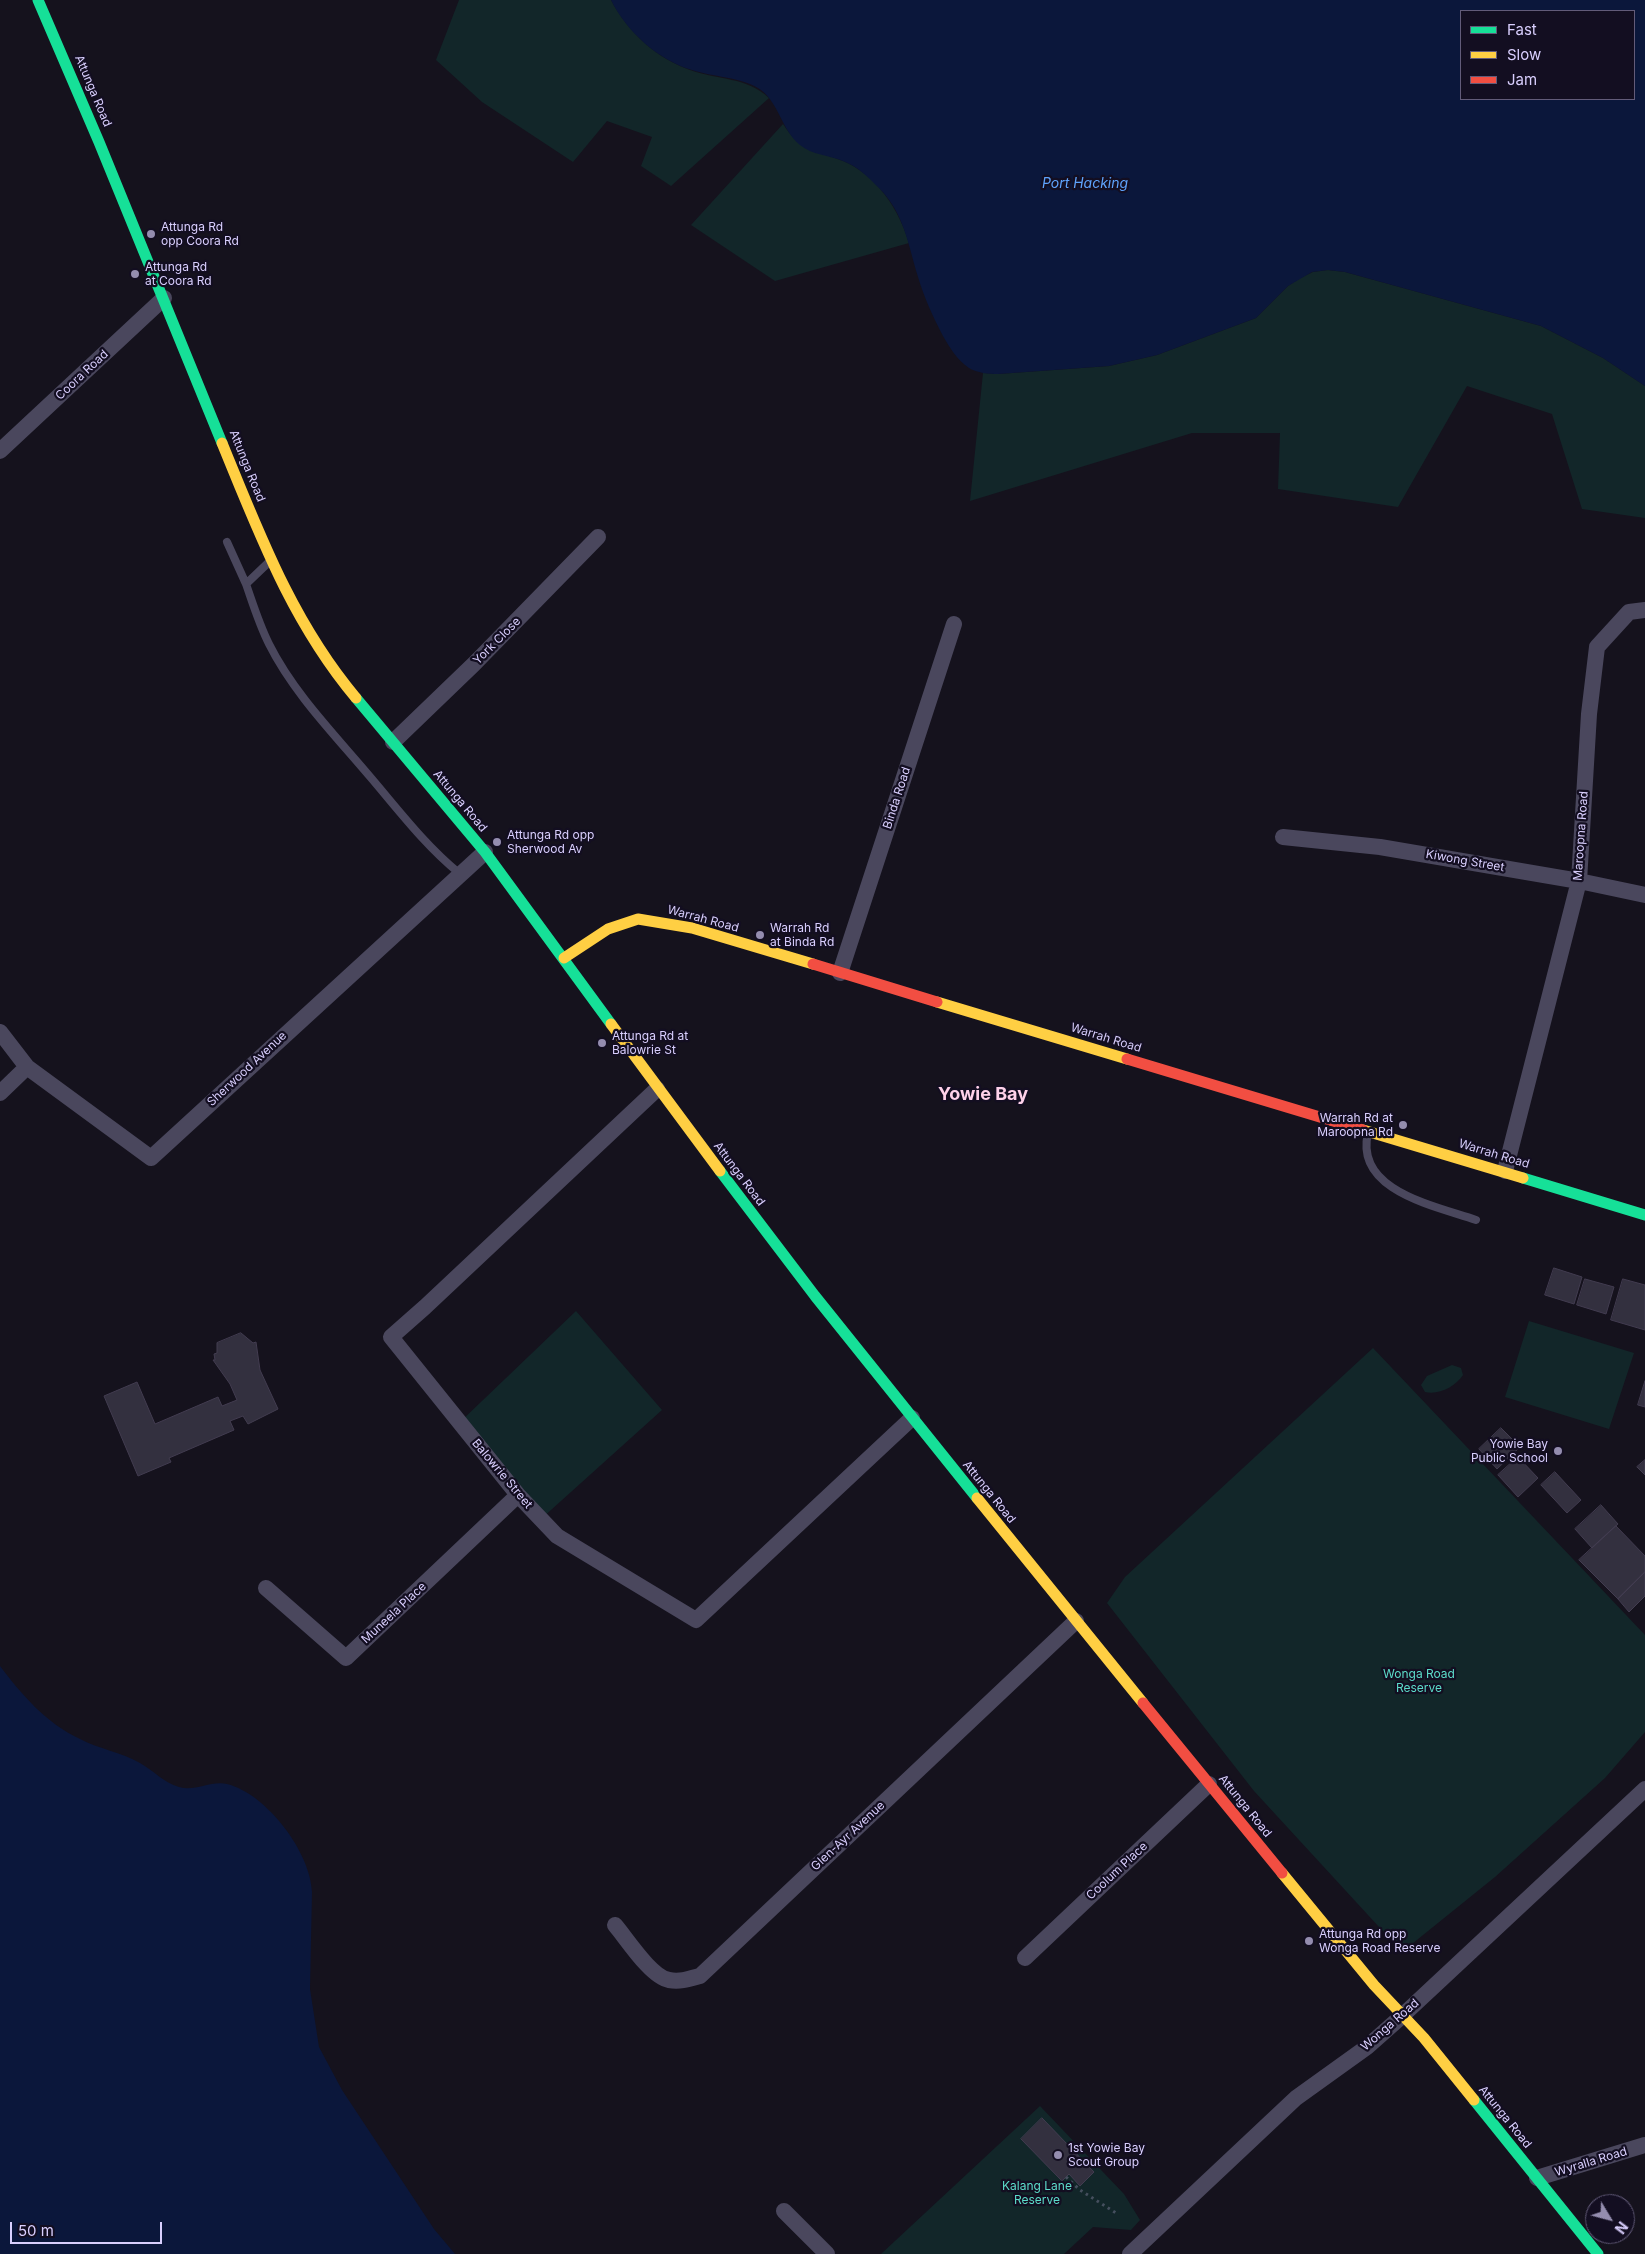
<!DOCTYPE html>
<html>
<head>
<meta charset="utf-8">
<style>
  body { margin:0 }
  #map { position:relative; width:1645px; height:2254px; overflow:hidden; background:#15121d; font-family:Inter,sans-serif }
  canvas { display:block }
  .legend { position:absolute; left:1460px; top:10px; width:175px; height:90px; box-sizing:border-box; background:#130e21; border:1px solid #625b79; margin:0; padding:6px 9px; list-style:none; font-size:15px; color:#d9cffe }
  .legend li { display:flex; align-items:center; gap:10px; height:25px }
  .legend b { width:25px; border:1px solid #625b79 }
  .north { position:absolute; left:1585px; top:2194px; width:50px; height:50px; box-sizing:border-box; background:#130e21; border:1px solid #625b79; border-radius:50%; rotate:127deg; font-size:14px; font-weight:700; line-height:20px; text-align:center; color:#d9cffe }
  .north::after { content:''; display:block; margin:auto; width:18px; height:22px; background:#948daf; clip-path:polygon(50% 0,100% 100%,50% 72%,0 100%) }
  .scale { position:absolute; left:10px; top:2222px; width:152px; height:22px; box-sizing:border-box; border:2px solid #d9cffe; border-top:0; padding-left:6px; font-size:15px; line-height:18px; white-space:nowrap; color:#d9cffe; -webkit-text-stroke:4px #130e21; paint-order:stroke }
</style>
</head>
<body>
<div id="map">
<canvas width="1645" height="2254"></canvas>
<ul class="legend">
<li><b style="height:6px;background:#16e098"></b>Fast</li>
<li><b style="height:6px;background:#ffcf43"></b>Slow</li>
<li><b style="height:6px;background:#f24e42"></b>Jam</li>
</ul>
<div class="north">N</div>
<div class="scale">50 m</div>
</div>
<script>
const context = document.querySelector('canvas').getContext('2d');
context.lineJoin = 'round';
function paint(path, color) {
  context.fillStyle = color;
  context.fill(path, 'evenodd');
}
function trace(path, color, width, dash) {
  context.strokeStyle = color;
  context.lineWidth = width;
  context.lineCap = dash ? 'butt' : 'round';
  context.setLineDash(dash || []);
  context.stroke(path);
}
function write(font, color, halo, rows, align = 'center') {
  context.font = font + ' Inter,sans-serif';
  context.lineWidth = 4.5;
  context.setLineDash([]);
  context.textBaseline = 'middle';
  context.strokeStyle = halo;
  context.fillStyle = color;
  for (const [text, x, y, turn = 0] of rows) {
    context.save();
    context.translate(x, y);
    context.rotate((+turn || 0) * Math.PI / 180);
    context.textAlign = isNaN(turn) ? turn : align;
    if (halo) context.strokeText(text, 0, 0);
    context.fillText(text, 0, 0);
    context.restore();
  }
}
const green = new Path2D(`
  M459,0H611C628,32 656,58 690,70C718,80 747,77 769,98L671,186L641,166L652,137L607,121L573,162L482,102L436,60Z
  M783,124C803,154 814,149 843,161C877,175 899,210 909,243L775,281L691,225Z
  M1328,270L1345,272L1541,326L1603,358L1645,386V518L1582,509L1552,414L1467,386L1398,507L1278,489L1280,433H1192L970,501L983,373L998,374L1109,366L1157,355L1256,318L1288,286L1300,278L1313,272Z
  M576,1311L662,1410L541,1519L459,1423Z
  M1529,1321L1634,1353L1609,1429L1505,1397Z
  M1373,1348L1645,1635V1732L1605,1778L1495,1877L1402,1952L1254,1791L1107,1603L1125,1577Z
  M1452,1365L1461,1368L1463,1375C1455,1387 1439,1395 1425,1392L1421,1385L1427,1376Z
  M1040,2106L1124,2194L1140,2220L1131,2230L1093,2227L1064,2254H881Z`);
const water = new Path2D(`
  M611,0H1645V386L1603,358L1541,326L1345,272L1328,270L1312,272L1288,286L1256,318L1157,355L1109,366L998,374C989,374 977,373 969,368C957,360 950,348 943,336C933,317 924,297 918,277C908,244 904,213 879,188C868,177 857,166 843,161C829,155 812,155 800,145C781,130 779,101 758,88C739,77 713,77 692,70C658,60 626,31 611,0ZM1461,11H1634V99H1461Z
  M0,1666C22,1695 46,1723 80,1739C99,1749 121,1752 140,1763C153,1770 164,1783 179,1787C195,1792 211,1780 227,1784C267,1794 311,1853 312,1892L310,1989L319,2047L342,2090L434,2229L455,2254H0Z`);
const building = new Path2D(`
  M1554,1268L1582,1277L1574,1304L1545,1295Z
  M1585,1279L1614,1287L1606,1314L1577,1305Z
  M1623,1279L1645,1285V1330L1611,1320Z
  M241,1333L253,1343L256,1342L260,1370L278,1409L248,1424L243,1416L230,1421L234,1430L169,1458L171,1462L138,1476L104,1396L137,1382L155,1424L218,1397L222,1406L237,1400L230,1384L213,1360H215L214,1354L217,1353V1343Z
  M1645,1381V1407L1638,1405Z
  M1501,1428L1520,1447L1497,1469L1479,1449Z
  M1518,1457L1538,1478L1518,1497L1498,1475Z
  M1645,1460V1475L1637,1467Z
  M1555,1472L1581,1500L1567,1513L1541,1485Z
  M1601,1505L1618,1524L1592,1548L1575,1529Z
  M1616,1526L1645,1556V1572L1618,1599L1579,1560Z
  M1645,1572V1596L1629,1612L1618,1599Z
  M1042,2118L1094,2172L1080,2186L1069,2174L1062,2181L1021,2139Z`);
const path = new Path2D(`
  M1066,2177L1080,2190L1116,2213`);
const lane = new Path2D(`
  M227,542L246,584
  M268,563L246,584C253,604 259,624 269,644C294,694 336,736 372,779C400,812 426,846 459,873
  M1368,1133C1354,1191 1436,1206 1476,1220`);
const street = new Path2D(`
  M0,451L164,298
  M393,742L474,664L598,537
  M1283,837L1380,847L1579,881L1645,895
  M840,973L954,624
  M0,1032L27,1067
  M657,1089L425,1307L391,1337L518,1495L557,1536L696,1620L912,1418
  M0,1093L27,1067L151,1158L485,852
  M1505,1171L1579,881L1589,714L1597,647L1629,612L1645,610
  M266,1588L346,1658L518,1495
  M615,1925C627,1939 651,1977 669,1980C680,1982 689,1979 700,1976L1076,1621
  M1025,1958L1209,1784
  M1537,2178L1645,2145
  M784,2211L827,2254
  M1130,2254L1296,2098L1367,2047L1402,2016L1645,1789`);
const fast = new Path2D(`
  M38,0L99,142L222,443
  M356,698L485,852L611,1024
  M720,1171L815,1296L977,1498
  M1523,1178L1645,1215
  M1474,2100L1598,2254`);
const slow = new Path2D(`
  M222,443C259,533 292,622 356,698
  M564,958L608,929L638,919L692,928L813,964
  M937,1002L1127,1059
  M611,1024L720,1171
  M1363,1130L1523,1178
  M977,1498L1143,1703
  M1282,1873L1374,1985L1424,2038L1474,2100`);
const jam = new Path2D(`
  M813,964L937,1002
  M1127,1059L1363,1130
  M1143,1703L1282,1873`);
const markers = [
  [151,234,5,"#948daf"],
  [135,274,5,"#948daf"],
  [497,842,5,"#948daf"],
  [760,935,5,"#948daf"],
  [602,1043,5,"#948daf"],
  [1403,1125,5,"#948daf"],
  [1558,1451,5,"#948daf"],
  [1309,1941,5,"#948daf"],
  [1058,2155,5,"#948daf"]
];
const streetNames = [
  ["Attunga Road",93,91,67],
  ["Coora Road",82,375,-43],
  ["Attunga Road",247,466,68],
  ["York Close",497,641,-45],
  ["Binda Road",897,798,-72],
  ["Attunga Road",460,801,50],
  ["Maroopna Road",1581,836,-86],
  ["Kiwong Street",1465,861,10],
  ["Warrah Road",703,919,15],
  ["Warrah Road",1106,1038,17],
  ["Sherwood Avenue",247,1069,-43],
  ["Warrah Road",1494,1154,17],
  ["Attunga Road",739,1174,53],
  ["Balowrie Street",502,1474,50],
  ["Attunga Road",989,1492,51],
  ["Muneela Place",394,1613,-43],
  ["Attunga Road",1245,1806,51],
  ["Glen-Ayr Avenue",848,1836,-43],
  ["Coolum Place",1117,1871,-43],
  ["Wonga Road",1390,2025,-41],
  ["Attunga Road",1505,2117,51],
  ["Wyralla Road",1591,2162,-17]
];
const poiNames = [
  ["Attunga Rd",161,227],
  ["opp Coora Rd",161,241],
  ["Attunga Rd",145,267],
  ["at Coora Rd",145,281],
  ["Attunga Rd opp",507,835],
  ["Sherwood Av",507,849],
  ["Warrah Rd",770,928],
  ["at Binda Rd",770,942],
  ["Attunga Rd at",612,1036],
  ["Balowrie St",612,1050],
  ["Warrah Rd at",1393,1118,"right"],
  ["Maroopna Rd",1393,1132,"right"],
  ["Yowie Bay",1548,1444,"right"],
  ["Public School",1548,1458,"right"],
  ["Attunga Rd opp",1319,1934],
  ["Wonga Road Reserve",1319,1948],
  ["1st Yowie Bay",1068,2148],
  ["Scout Group",1068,2162]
];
const parkNames = [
  ["Wonga Road",1419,1674],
  ["Reserve",1419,1688],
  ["Kalang Lane",1037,2186],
  ["Reserve",1037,2200]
];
const waterNames = [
  ["Port Hacking",1085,184]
];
const districtNames = [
  ["Yowie Bay",983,1095]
];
paint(green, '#122629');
paint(water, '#0b173b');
paint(building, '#33303f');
trace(building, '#423c50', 1);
trace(path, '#454f5e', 3, [2.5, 4]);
trace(lane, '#4a475d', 8);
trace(street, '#4a475d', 16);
trace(fast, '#16e098', 11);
trace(slow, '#ffcf43', 11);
trace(jam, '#f24e42', 11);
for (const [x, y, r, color] of markers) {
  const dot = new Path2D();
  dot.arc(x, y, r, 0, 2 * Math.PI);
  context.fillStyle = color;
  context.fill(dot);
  trace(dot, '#130e21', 2);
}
write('12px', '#d9cffe', '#130e21', streetNames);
write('12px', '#d9cffe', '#130e21', poiNames, 'left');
write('12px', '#5cdcca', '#130e21', parkNames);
write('italic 14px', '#5fa3fc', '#130e21', waterNames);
write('bold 18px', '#fed1e9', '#130e21', districtNames);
</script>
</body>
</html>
